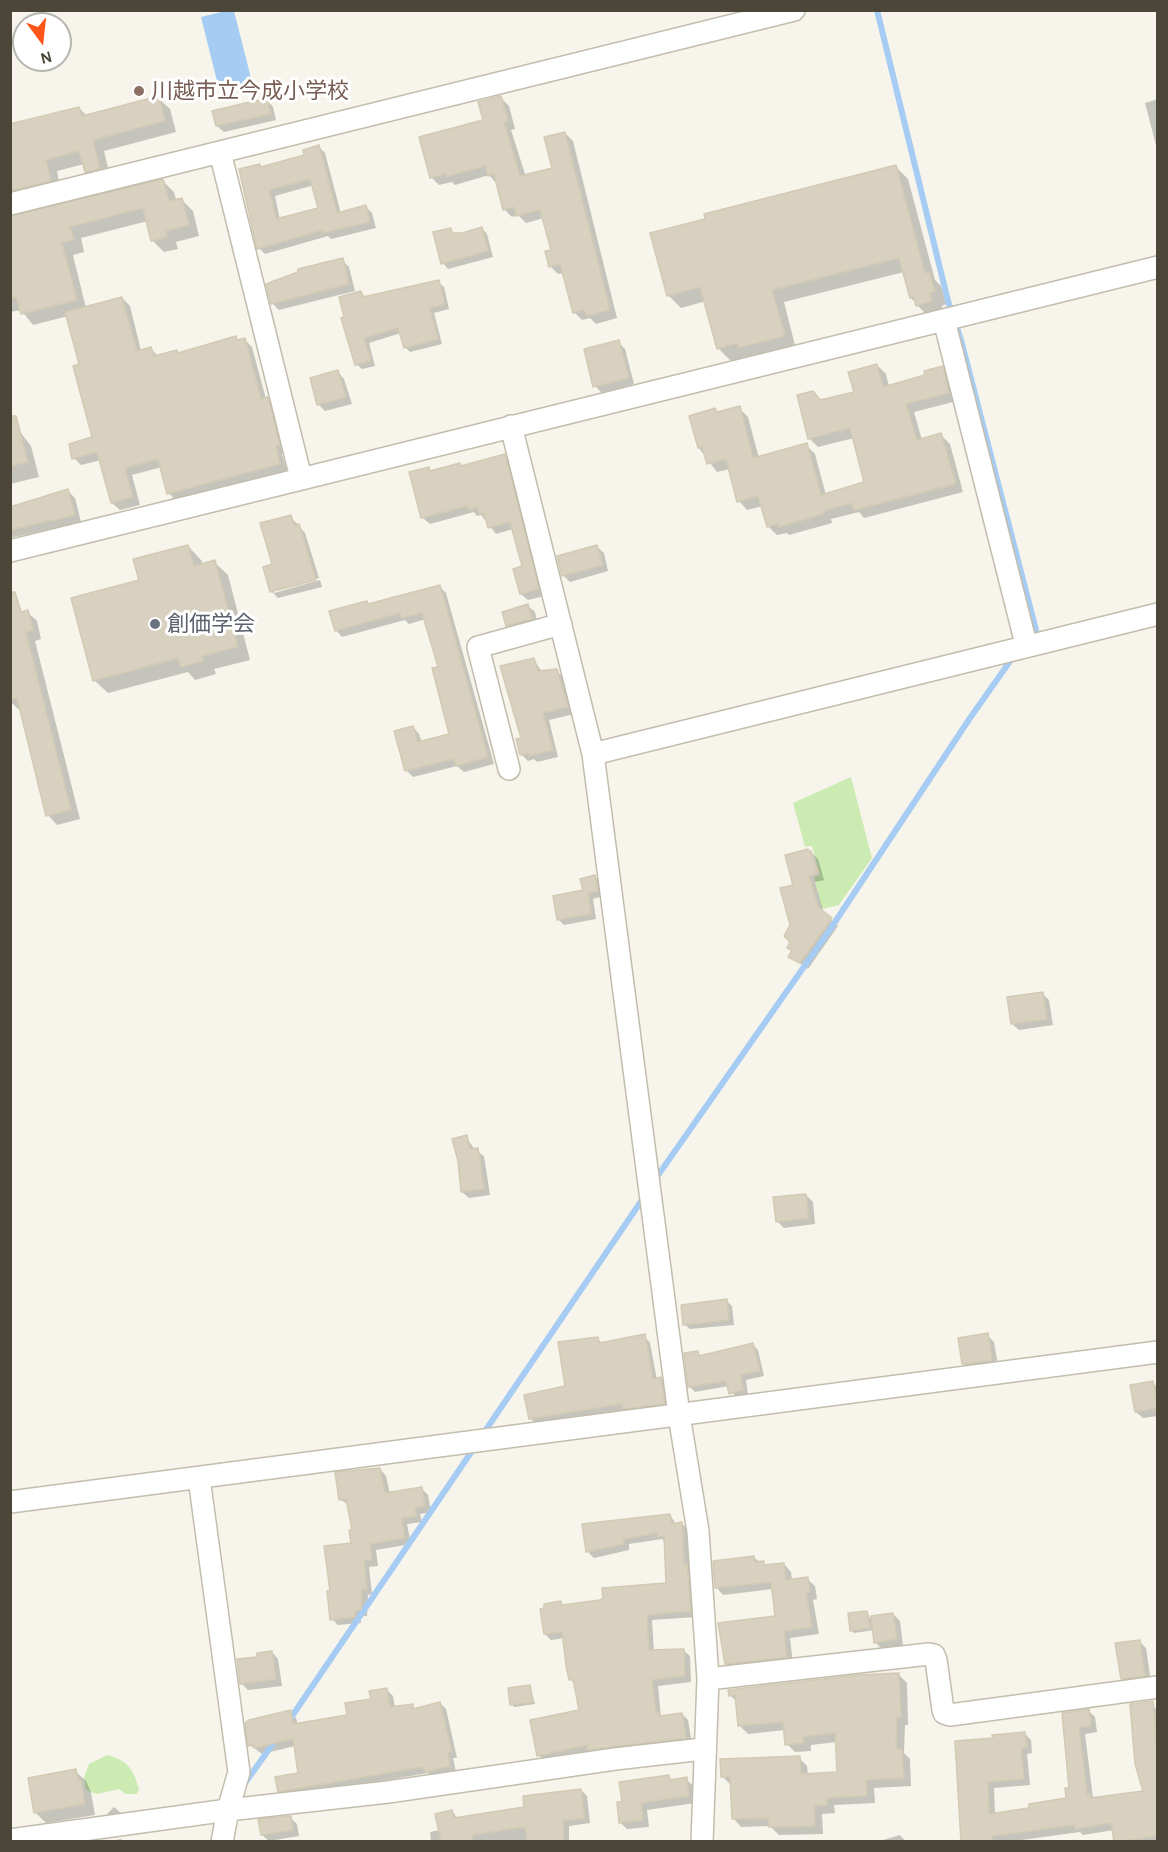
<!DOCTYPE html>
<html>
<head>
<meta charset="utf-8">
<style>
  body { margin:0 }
  #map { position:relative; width:1168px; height:1852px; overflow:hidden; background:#f6f4eb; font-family:"Alegreya Sans",sans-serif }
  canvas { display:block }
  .frame { position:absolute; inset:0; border:12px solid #4b4638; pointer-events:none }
  .north { position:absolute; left:12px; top:12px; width:60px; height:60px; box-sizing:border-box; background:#fff; border:2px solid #b7b5af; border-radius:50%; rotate:165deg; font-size:16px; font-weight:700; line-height:24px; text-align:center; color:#4b4638 }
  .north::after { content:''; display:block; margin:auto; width:21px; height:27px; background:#ff5519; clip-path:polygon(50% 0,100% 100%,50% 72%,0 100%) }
</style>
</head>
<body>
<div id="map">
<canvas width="1168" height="1852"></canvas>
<div class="frame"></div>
<div class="north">N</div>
</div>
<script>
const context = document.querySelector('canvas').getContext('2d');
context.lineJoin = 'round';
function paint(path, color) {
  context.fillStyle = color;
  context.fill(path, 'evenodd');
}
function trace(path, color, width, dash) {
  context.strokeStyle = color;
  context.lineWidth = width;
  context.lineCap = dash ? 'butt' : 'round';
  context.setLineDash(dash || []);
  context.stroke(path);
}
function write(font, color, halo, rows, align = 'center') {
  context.font = font + ' "Alegreya Sans","Noto Sans JP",sans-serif';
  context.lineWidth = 6;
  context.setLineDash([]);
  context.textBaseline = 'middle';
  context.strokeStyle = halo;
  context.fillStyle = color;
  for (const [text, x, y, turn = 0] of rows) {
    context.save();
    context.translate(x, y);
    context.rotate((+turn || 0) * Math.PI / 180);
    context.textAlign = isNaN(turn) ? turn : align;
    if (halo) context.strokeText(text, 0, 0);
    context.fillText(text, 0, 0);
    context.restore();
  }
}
const green = new Path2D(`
  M851,777L872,858L839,905L822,909L814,877L820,875L812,846L805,847L793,803Z
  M107,1755C128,1761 133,1768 139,1789L137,1794H126L119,1789L97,1794L86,1790L84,1778L89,1764Z`);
const water = new Path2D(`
  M229,10L234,11L252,82L219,89L201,17Z`);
const shadow = new Path2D(`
  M158,98L170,109L176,132L104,151L111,180L98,183L86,172L84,164L57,171L61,192L10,212V126L79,108L87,116Z
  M501,98L509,106L515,129L511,130L526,177L554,169L565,133L573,141L617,318L596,324L590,318L582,320L574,312L564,273L558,274L550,266L553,251L544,218L526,223L518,215L512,217L504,209L497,184L489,175L455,185L452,182L439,185L431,177L485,121Z
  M1158,99V153L1145,103Z
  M267,100L273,107L276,120L224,132L217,126Z
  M319,147L325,153L341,214L366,207L372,213L376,228L331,239L328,236L265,254L259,248L260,165L262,168L306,156ZM314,185L320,209L280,220L275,196Z
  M896,167L908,179L935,280L941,286L946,304L942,306L944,314L930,318L917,305L911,298L904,272L784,302L796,349L752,360L748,356L731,361L718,348L706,301L681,308L668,295Z
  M163,181L174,192L176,200L181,199L193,211L199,236L176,242L178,249L164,252L153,241L148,221L81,238L84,252L73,255L86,308L122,298L130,306L141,351L151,349L159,357L179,354L235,337L239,341L245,340L252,347L266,399L275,406L286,453L282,454L287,471L176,501L169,493L162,467L132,475L140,505L120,510L112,503L101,460L81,465L74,458L94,438L81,365L68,316L33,325L21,310L10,312V217Z
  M482,228L487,234L493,257L448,269L443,263L450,229L455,234Z
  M342,260L349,267L355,291L279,310L272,303Z
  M438,282L444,287L449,309L434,313L442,344L410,352L405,347L401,333L369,343L375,366L362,369L356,364L361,292L366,298Z
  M618,342L625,349L634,384L602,393L595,386Z
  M877,365L886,374L889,387L927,376L942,368L951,377L957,401L914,412L922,440L941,435L950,444L963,492L864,518L859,512L831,519L832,523L789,535L787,533L777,535L768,526L763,506L747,510L739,501L730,469L717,472L699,448L718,414L739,408L748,417L759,458L806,445L815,454L826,495L866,483L854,438L818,447L809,438L821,401L855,393Z
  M338,372L344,379L352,404L325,411L318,404Z
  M10,419L31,446L39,477L10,484Z
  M505,456L511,463L544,596L528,600L521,594L524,567L513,529L496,534L481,515L477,516L474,512L430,524L423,518L411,473L429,469L432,472L460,465L463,467Z
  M68,491L75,498L81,522L10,538V508Z
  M290,516L305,533L319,578L274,590V593L320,580L322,587L278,598L272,592L274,566Z
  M188,546L201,560L203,565L214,562L228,575L250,660L214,669L216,674L195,680L188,672L108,693L94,680L141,581Z
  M597,547L604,553L608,571L570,582L563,575Z
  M10,584L19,614L27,612L37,621L41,639L35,641L80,819L57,825L48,815L21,708L18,709L10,701Z
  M440,587L446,593L494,764L464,772L457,766L413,777L406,770L413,727L419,734L422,743L451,735L440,668L426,619L409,624L405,620L342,637L336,630L369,606Z
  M528,606L535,612L538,625L514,632L507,625Z
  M534,660L542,672L557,671L564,678L574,714L549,720L558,757L537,762L534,759L528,761L521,754Z
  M811,852L818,859L824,880L815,882L824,914L838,926L808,969L790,956L792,952L788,948L792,942L795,886Z
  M595,876L600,882L603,896L593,899L596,919L564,925L558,919L585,892Z
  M1042,993L1049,1000L1053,1025L1019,1030L1012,1024Z
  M466,1137L475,1150L484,1156L490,1195L469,1198L462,1192L460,1160Z
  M806,1195L813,1202L815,1224L784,1228L777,1221Z
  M727,1301L732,1306L734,1325L690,1329L684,1324Z
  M987,1335L994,1342L998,1366L970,1370L963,1364Z
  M644,1336L650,1343L657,1380L661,1379L667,1385L670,1410L631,1415L626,1410L537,1425L531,1419L566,1388L597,1338L603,1344Z
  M753,1345L758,1350L764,1376L746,1380L748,1395L736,1398L729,1386L695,1392L690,1387L697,1352L702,1357Z
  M1153,1383L1158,1388V1416L1143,1418L1136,1412Z
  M380,1469L386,1476L390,1494L421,1488L428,1495L431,1512L420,1514L422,1522L407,1524L411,1544L376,1550L378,1566L369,1567L372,1594L368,1595L367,1616H360L361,1623L338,1625L332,1619V1592L352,1544L354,1531L349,1505L341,1500Z
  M670,1515L676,1524L682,1523L688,1530L696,1617L652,1620L654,1652L683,1650L690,1656L691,1682L658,1686L661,1717L682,1714L688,1720L692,1744L596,1756L592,1751L545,1762L539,1755L581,1711L575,1684L571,1680L564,1638L551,1640L545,1634L560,1602L565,1607L601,1602L668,1584L666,1543L662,1539L629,1544V1550L594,1558L588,1552Z
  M754,1558L767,1566L784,1564L791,1572L792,1581L807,1579L815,1586L817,1599L813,1600L819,1634L790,1638L793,1664L734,1671L726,1664L776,1617L773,1589L723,1595L716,1587Z
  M867,1612L870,1618L893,1614L900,1621L903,1646L882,1649L875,1642L874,1630L854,1633L851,1630Z
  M1139,1641L1146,1648L1151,1682L1129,1685L1122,1678Z
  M272,1652L278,1659L282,1686L248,1690L241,1683L259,1658Z
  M899,1675L907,1683L908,1725H905L904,1753L910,1759L911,1786L874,1788L875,1803L834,1805L835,1813L822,1814L823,1834L779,1835L770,1826L741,1827L733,1818L731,1785L722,1776L799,1758L807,1766L808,1775L838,1773L837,1742L811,1745V1751L795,1752L787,1744L785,1730L748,1734L740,1726L737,1702L730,1695Z
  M530,1687L535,1704L514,1707L512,1704Z
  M387,1690L393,1696L395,1708L412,1705L416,1710L440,1703L446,1709L457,1758H453L456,1772L433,1778L428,1773L286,1797L280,1791L300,1774L295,1746L262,1754L250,1745L290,1712L296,1718L298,1725L349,1717Z
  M1153,1706L1158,1711V1842H1115L1114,1830L1083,1835L1080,1832L1007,1842H963L994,1740L1025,1734L1031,1740L1032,1753L1027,1754L1030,1785L994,1788L995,1814L1031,1809L1068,1800L1071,1789L1064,1714L1089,1711L1095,1717L1097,1732L1085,1734L1093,1798L1145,1792Z
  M75,1771L86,1781L91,1792L95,1815L46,1823L36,1813Z
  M669,1777L673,1781L686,1779L693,1786L695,1803L647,1810L649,1827L627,1829L620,1822L623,1803Z
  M581,1790L587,1796L590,1823L569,1826V1842H431L430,1832L440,1830L452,1811L458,1819L526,1809Z
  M114,1807L121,1813L122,1819L113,1820L107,1814Z
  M290,1817L297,1824L299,1836L269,1841L262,1835Z
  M900,1835L906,1842H876Z
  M121,1839L124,1842H104Z`);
const stream = new Path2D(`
  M877,10L948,301L961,340L1036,630L1029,638
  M654,1181L829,931L970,718L1013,657
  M483,1434L644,1197
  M288,1722L474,1448
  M245,1783L277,1738`);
const building = new Path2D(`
  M159,96L165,121L93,140L100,169L85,172L79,151L46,160L51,181L10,191V124L79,107L82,116Z
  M501,96L508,121L504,122L520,176L552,168L544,137L565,132L610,310L587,316L584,310L573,313L560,264L549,267L545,251L551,250L540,210L516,216L514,207L503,210L494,174L488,176L485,166L446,177L445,174L430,178L419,137L483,120L478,102Z
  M267,98L271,114L216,126L212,111Z
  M319,145L337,213L366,205L370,222L323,233V230L257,249L239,169L260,164L261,167L304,155L303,150ZM310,179L318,208L276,219L269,190Z
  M896,165L925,273L929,272L935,291L930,293L932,301L916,306L914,297L910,298L899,258L772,290L785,336L738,348L737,343L717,349L700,287L667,296L650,233L705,219L704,214Z
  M163,179L169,201L182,198L189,225L166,231L167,237L151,241L143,208L70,227L74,240L62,243L77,300L21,314L16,297L10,299V216Z
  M482,227L488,251L441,264L433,232L451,228L452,233H462Z
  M343,258L349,284L271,304L266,284L298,272V269Z
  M439,280L445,304L430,308L438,339L404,348L398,328L364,338L371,361L355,365L341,318L344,317L339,297L361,291L363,297Z
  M122,297L137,351L151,347L154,356L177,350L178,353L236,336L237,340L245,338L261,399L268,397L280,445L276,446L280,464L167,494L158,459L125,468L133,497L111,503L97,452L72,459L69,444L92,437L73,366L79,364L65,312Z
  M619,340L629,378L593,387L584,349Z
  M877,364L883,387L925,375L924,371L943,366L949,393L906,404L917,440L941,433L956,484L854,510L852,503L823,511L824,514L779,527L778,524L767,527L758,496L737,502L726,459L707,464L702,447L698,448L689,416L715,408L717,412L740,406L753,458L807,443L821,495L864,482L850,428L808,439L797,395L813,391L820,400L854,392L848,372Z
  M338,370L346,397L317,405L310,378Z
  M10,416H16L28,462L10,466Z
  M505,454L539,589L520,594L513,569L522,566L510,522L488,528L484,513L479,514L477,507L469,510L468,506L421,518L409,472L429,467L430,471L460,463L461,466Z
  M68,489L75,515L10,530V507Z
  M291,515L294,526L299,524L316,580L270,592L263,567L272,564L260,523Z
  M188,545L194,566L215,560L238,647L202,656L203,661L181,667L178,658L93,681L71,598L139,580L133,559Z
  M597,545L603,565L562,576L557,556Z
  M440,585L488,757L456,766L454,759L405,771L394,731L413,726L418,742L449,734L432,668L438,667L422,613L401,618L400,613L335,631L329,611L367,601L368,604Z
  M10,592H15L21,612L28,610L33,630L26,632L71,810L46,816L17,698L10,700Z
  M528,604L532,619L506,626L502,612Z
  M534,658L538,671L557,669L568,707L543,713L553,750L529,756L528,753L520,755L516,739L521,738L500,666Z
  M808,849V851H811L818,873L809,876L818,907L832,918L800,963L788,957L792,950L787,948L790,942L784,936L790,925L780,888L793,885L785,855Z
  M595,875L598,891L588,893L591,914L557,920L553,896L583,890L580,879Z
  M1043,992L1047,1019L1011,1024L1007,997Z
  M467,1135L470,1149L478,1148L484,1189L461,1192L458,1161L452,1139Z
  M806,1194L809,1218L776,1222L773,1197Z
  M727,1299L729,1320L683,1325L681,1305Z
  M988,1333L992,1360L962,1364L958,1338Z
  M645,1334L653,1379L661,1377L665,1404L623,1409L622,1404L529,1419L524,1395L565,1386L558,1342L598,1337L599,1343Z
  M753,1343L760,1371L741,1375L743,1390L729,1394L726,1381L688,1387L684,1353L698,1351L699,1356Z
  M1153,1381L1158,1408L1135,1412L1130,1385Z
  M380,1468L385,1493L422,1487L425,1506L415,1508L416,1516L402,1518L405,1538L370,1544L372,1560L364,1561L367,1589H362L361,1610L355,1611V1617L330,1620L327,1591H330L324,1546L351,1543L349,1530H352L346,1499L339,1500L335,1472Z
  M670,1514L672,1524L682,1522L684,1564H687L691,1611L647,1615L649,1650L684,1649L685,1676L652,1680L656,1712H659V1716L682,1713L686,1738L588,1750V1745L537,1756L530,1720L579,1710L573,1679L569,1680L566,1665L562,1632L544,1634L540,1609L544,1608V1604L561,1601L562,1605L600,1600L603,1598L602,1588L666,1583L664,1536L658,1537L657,1533L623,1539L624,1544L586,1552L582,1524Z
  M754,1556L755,1562L764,1561V1565L784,1563L786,1580L808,1577L810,1592L806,1593L812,1627L784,1631L787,1657L725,1664L718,1623L775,1616L771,1582L715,1588L713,1561Z
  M867,1611L870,1628L850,1631L848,1613Z
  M893,1613L897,1639L874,1643L871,1616Z
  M1140,1640L1145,1676L1121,1679L1115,1643Z
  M272,1651L276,1679L240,1684L237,1659L257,1657V1653Z
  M899,1673L901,1717H897L896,1749H902L904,1778L866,1780L867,1796L827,1798V1805L814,1806L815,1826L769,1827L768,1818L732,1819L730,1777H721L720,1759L800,1756L801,1774L837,1772L835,1733L803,1737L804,1743L785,1745L783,1722L738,1726L735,1695L729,1696L728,1690L858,1675Z
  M530,1685L533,1702L510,1705L508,1688Z
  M387,1688L390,1707L413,1704V1709L440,1702L452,1752H448L450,1766L425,1772L422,1767L278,1792L275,1777L298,1773L293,1739L254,1748V1745L248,1746L245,1723L249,1720L291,1710L293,1724L347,1715L345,1703L371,1699L369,1691Z
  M1153,1701L1158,1761V1836L1114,1842L1111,1823L1075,1829V1825L992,1836L993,1840L985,1842H961L955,1741L993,1738L992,1735L1025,1732L1027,1747L1021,1748L1024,1779L988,1782L989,1814L1029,1808V1804L1066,1798L1065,1788H1069L1062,1713L1089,1709L1091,1726L1079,1727L1087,1794H1090V1798L1143,1791L1135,1764L1130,1704Z
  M76,1769L78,1781L81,1780L85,1804L34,1813L28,1778Z
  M669,1775L670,1780L687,1777L689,1796L641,1803L643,1820L619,1823L617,1802H622L619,1782Z
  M581,1789L585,1818L563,1821L564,1842H527L525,1827L472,1835L473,1842H441L435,1814L452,1810L454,1818L524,1807L523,1796Z
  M291,1816L293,1830L261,1835L258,1819Z`);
const minor = new Path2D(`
  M220,152L301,478
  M10,204L794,10
  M944,320L1026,644
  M511,426L593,754L679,1415L698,1531L708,1679L702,1842
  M10,551L1158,267
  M593,754L1158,614
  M509,769L478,647L561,624
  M10,1502L1158,1352
  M708,1679L929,1654L934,1655L936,1660L943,1710L944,1713L950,1715L1158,1687
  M10,1840L228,1810L239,1772L199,1478
  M222,1842L228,1810L388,1792L615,1759L703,1749`);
const markers = [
  [139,91,6,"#8d6e63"],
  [155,624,6,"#6b7280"]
];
const educationNames = [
  ["川越市立今成小学校",151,91]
];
const worshipNames = [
  ["創価学会",167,624]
];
paint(green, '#ccebb3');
paint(water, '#a6ccf4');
paint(shadow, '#0003');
trace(stream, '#a6ccf4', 6);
paint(building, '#d8d1c0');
trace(building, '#d3cab3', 1.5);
trace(minor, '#c2bdad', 24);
trace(minor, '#fff', 21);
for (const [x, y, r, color] of markers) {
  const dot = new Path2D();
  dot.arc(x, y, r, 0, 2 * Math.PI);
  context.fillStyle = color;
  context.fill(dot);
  trace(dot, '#fff', 2);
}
write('22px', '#785e54', '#fff', educationNames, 'left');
write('22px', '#5b616d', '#fff', worshipNames, 'left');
</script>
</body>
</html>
